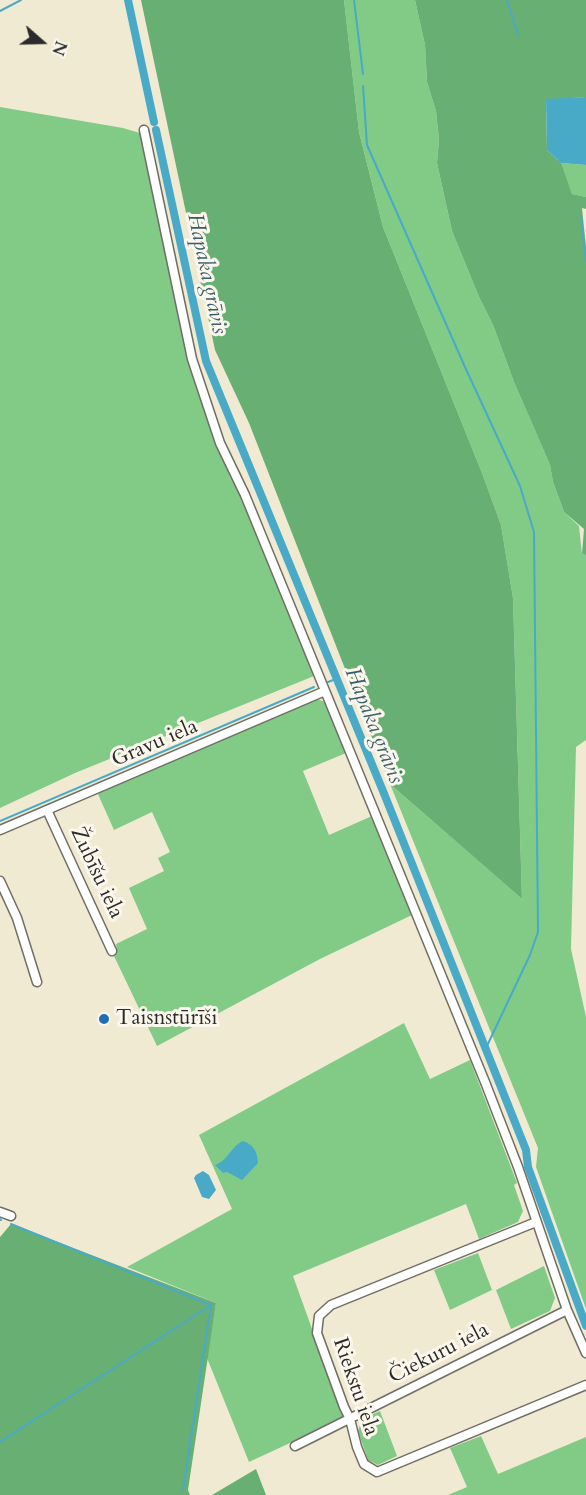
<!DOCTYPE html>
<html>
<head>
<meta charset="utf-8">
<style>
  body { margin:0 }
  #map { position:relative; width:586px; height:1495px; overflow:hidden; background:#f1ead2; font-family:Cardo,serif }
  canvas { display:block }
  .north { position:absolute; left:12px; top:12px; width:60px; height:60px; -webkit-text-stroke:4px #fbf7ec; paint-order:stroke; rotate:110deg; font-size:16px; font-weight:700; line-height:24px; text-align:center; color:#2b2b2b }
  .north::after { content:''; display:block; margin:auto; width:21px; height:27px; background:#2b2b2b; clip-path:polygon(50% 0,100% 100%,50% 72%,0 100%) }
</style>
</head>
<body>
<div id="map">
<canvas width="586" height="1495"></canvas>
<div class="north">N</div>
</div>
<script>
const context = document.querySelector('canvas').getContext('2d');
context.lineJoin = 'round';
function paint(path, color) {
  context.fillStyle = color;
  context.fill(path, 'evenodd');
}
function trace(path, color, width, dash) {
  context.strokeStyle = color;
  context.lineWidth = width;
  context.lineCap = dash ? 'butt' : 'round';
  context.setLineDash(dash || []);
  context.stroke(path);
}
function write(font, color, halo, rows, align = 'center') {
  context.font = font + ' Cardo,serif';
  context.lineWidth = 6;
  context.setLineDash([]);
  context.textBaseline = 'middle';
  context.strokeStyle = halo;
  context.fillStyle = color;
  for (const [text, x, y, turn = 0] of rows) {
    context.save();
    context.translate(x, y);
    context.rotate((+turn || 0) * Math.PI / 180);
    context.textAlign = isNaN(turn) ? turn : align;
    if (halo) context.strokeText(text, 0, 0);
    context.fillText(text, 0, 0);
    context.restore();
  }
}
const green = new Path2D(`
  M344,0H415L425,45L427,82L436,111L439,140L437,163L452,231L479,297L493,325L514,382L550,465L553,482L564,512L579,526L582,554L586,555V740L576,747L571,949L586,1017V1309L536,1167L538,1148L390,784L522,899L513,598L501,525L482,473L383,227L359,132Z
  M0,107L123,128L140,133L188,358L217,446L239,493L314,676L75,773L0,808Z
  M540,115L561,163L586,165V197L572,194Z
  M317,699L325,702L346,753L303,771L329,835L372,816L412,915L320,959L157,1046L114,956L117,952L116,944L147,929L129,888L164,871L158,858L170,852L152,812L114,830L97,792Z
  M404,1023L430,1079L470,1060L517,1183L514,1185L523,1211L518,1222L479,1239L466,1204L293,1276L344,1418L249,1462L207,1358L216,1303L127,1267L232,1209L199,1135Z
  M478,1253L492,1290L450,1310L434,1270Z
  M544,1266L555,1298L550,1311L511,1329L496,1290Z
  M380,1411L397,1456L378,1465L368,1460L358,1431L362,1419Z
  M481,1436L498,1474L586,1437V1495H448L467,1487L450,1448Z`);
const forest = new Path2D(`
  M141,0H344L359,132L383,227L482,473L501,525L513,598L522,899L390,784L249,423L215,350Z
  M415,0H586V97L546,100L547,150L561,163L572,194L586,197V209L582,208L586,247V555L582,554L584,529L564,512L553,482L550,465L514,382L493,325L479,297L452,231L437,163L439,140L436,111L427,82L425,45Z
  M11,1224L216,1303L188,1490L190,1495H0V1237Z
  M256,1469L266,1495H211H212Z`);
const water = new Path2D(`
  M586,97V165L561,163L547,150L546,99Z
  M243,1141C254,1145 257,1151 258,1163L242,1180L227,1172L223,1173L215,1165C229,1160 230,1147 243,1141Z
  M203,1171L209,1175L216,1190L209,1199L202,1197L194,1178L196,1175Z`);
const stream = new Path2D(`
  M354,0L363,74
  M507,0L518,35
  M0,11L21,0
  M363,86L367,145L465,367L520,486L534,532L538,932L530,955L486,1048
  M581,216L586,262
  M328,682L336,679
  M0,821L314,687
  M0,1219L1,1220
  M11,1224L211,1305
  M0,1442L211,1305
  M183,1490L211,1305`);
const canal = new Path2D(`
  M128,0L154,122
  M156,130L206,361L385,796L526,1150L528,1167L586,1326`);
const street = new Path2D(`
  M144,130L192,359L220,443L245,495L485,1082L518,1167L567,1310L586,1353
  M47,810L112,951
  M0,830L325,691
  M0,881L17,918L37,982
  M0,1212L11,1216
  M536,1222L331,1305L319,1316L317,1333L344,1407L350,1419L357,1447L364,1464L377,1472L586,1385
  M295,1446L567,1310`);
const markers = [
  [104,1019,6,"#1f6fb2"]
];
const streetNames = [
  ["Gravu iela",155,744,-23],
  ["Žubīšu iela",96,873,65],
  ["Čiekuru iela",439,1354,-27],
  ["Riekstu iela",355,1387,71]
];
const poiNames = [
  ["Taisnstūrīši",116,1019]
];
const waterNames = [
  ["Hapaka grāvis",206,274,78],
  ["Hapaka grāvis",373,726,68]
];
paint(green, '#81cb87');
paint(forest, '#68af74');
paint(water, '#49aac8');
trace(stream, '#49aac8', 2);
trace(canal, '#49aac8', 8);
trace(street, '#706e65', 11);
trace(street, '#fff', 8);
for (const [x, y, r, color] of markers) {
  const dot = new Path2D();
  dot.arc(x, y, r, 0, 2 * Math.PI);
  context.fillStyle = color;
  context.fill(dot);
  trace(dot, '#fbf7ec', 2);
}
write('21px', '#2b2b2b', '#fbf7ec', streetNames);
write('21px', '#2b2b2b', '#fbf7ec', poiNames, 'left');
write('italic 22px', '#375e6a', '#fbf7ec', waterNames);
</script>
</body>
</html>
